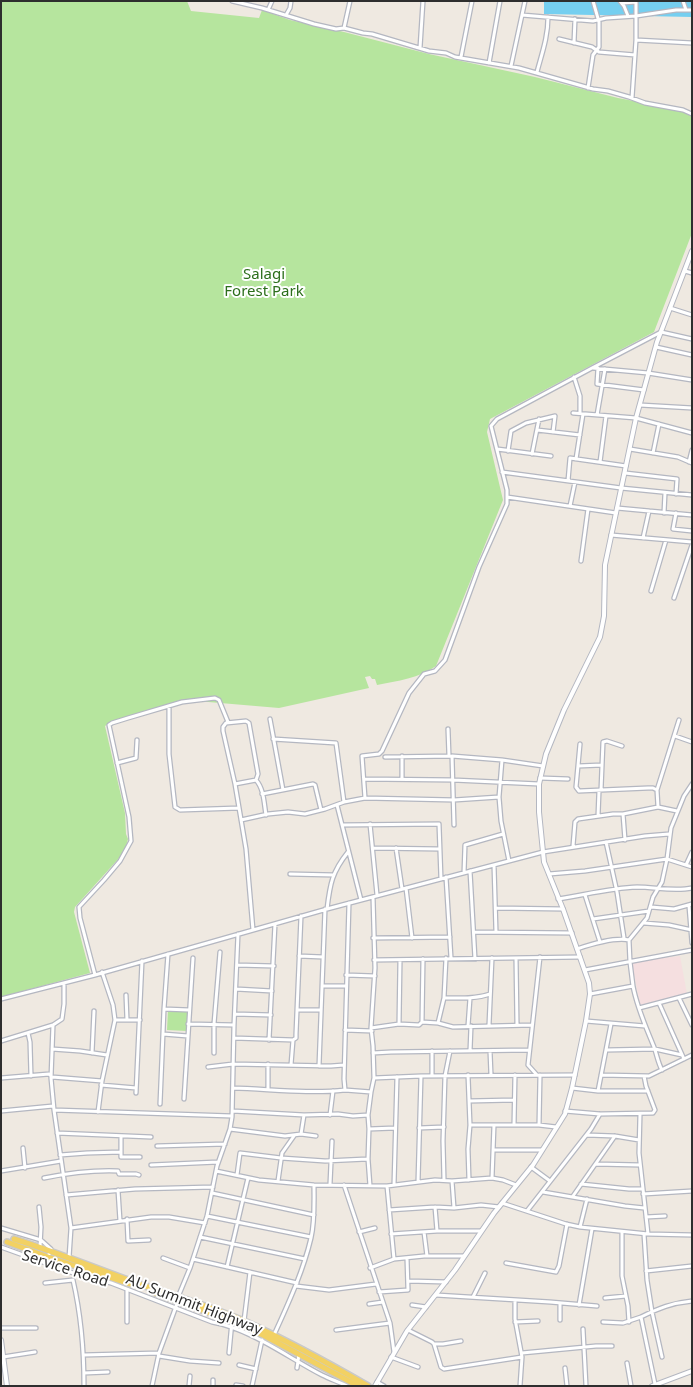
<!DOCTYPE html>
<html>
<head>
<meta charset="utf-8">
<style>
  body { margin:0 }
  #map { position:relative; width:693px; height:1387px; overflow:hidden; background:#efe9e1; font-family:"Noto Sans",sans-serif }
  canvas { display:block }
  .frame { position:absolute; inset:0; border:2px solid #2e2e2e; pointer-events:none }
</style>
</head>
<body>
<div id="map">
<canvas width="693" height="1387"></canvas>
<div class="frame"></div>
</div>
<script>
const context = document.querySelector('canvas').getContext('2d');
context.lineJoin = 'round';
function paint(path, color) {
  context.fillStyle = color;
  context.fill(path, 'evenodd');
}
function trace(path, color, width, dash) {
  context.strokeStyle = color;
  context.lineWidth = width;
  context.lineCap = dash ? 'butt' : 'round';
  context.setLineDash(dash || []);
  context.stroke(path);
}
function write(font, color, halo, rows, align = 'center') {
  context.font = font + ' "Noto Sans",sans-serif';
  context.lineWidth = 4;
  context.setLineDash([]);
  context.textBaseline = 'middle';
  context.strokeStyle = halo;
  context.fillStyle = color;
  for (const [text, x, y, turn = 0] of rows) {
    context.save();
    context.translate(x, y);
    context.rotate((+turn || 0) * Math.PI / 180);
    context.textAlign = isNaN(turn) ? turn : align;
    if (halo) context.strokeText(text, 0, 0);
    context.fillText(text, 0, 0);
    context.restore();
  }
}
const medical = new Path2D(`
  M680,956L687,994L640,1005L632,964L635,961Z`);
const green = new Path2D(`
  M1,1H187L191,11L259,18L262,10L290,20L344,32L429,54L535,77L618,98L692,112V233L654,332L490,419L487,432L503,500L436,666C420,678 397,681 377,685L375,679H372L370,676L365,677L369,688L279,708L185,700L179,701L108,724L105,726L125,813L126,834L128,839L126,847L121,856L75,907L74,912L90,973L1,997Z
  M168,1010L188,1011L187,1031L167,1030Z`);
const water = new Path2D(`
  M544,1H692V17L544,14Z`);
const minor = new Path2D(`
  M232,1L262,8L314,24L336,29L344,28L363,33L372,34L429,51L446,53L455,57L519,68L593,89L608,91L629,97L645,103L683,110L692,114
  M620,1L624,6L628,16
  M683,1L686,10
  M622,3L636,2
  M268,10L272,1
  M286,15L290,8L291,1
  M522,15L593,21L606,18L636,16L676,10H692
  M344,28L350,1
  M559,39L592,47L599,52L635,55
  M636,40L692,43
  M574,43L575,19
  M420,48L423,1
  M461,57L472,1
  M489,63L500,1
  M511,66L525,1
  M537,72C542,53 548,37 548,17
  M588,88L593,55L599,47V22L593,1
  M632,98L636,40V1
  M685,271L692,273
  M670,308L692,315
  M656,347L692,355
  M593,368L648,373L692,380
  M598,368L597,384L644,390
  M574,377L580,396V413
  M640,405L692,408
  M573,413L636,418L692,433
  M597,415L605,369
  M537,430L580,435
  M497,449L551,456
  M630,449L678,457L692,463
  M508,451L511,431L526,423L555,416L553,432
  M653,453L659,424
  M532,454L539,419
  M576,459L583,414
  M600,462L606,416
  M689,462L692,450
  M502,472L621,488L692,495
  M625,473L677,479L676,494
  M568,481L570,458L626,466
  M507,497L616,513
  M570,506L575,482
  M617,508L692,515
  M664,513L665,493
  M676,513L673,529L692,531
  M611,535L692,542
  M643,538L649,511
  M581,561L588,509
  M651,591L666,540
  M674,598L692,545
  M169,706V754L175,807L180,810L239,808
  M270,719L283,790
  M448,729L449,756
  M675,736L692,742
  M273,739L336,743L344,802
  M580,744L576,787L579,791L648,788H653L657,790
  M452,756L454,825
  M385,757L452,756L502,760L543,766
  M502,760L499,797L501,821L509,861
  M117,763L136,758L137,740
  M578,766L602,765
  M540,778L568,779
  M364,779L453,780L539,784
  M402,779V756
  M235,784L256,780C264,789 264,803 266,815
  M601,790L603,742L607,741L622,746
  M262,794L313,784L315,785L321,810
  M365,798L362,756L379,754L382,751L409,693L424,674L435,671L445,660L479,567L507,504V490L491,426L497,419L592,368L661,332L692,339
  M337,805L361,900
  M658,807L657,790L679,720
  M623,814L625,840
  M598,816L599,791
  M241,820L268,814L288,812L305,814L325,809L344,802L365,798L454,800L499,797
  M370,824L377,895
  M342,825L439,824L441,879
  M606,842L617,892L624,938
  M573,846L575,822L578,819L613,814H623L658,807L677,811
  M373,848L439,849
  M396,848L402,889
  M494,865L496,932
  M686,865L692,852
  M470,871L475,959
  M464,873L465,845L503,834
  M290,874L334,875
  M549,874L585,871L667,859L692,867
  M446,877L451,958
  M406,888L412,938
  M585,895L600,942
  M558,899C584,895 611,888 637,887C655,887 674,892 692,888
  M349,903L344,1079L345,1090L371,1092
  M689,906L692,943
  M651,907L674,909L692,904
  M496,908L563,909
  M327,909C330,884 332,872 348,852
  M593,919L649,911
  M644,923L669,925L692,930
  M253,930L246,849L235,784L223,731V727L226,723L246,721L249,723L258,774L256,780
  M474,932L572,933
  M373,938L450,937
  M577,949C592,944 614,937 629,940
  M299,956L323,957
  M516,958L517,1025
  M374,960L580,957
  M237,965L274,966
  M585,970L692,950
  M95,975L80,918L79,907L104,880L120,861L131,841L129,817L109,725L112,723L128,718L182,702L215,698L219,700L228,722
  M346,975L375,976
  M322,986H346
  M633,986C637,1008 646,1027 654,1047C657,1055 658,1063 662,1070
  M236,989L272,991
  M590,994L633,986L630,962L629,940L647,918L653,897L662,882L667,859L671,828L684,796L692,784
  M126,995L127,1020
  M444,998C459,998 476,999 490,994
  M679,998L692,1025
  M1,999L95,975L327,909L543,852L645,836L669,834
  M659,1003L684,1059
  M639,1008L692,994
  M164,1009L189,1010
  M297,1010H321
  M235,1014L271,1015
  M115,1020H140
  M586,1021L645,1026
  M422,1022L423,959
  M438,1023L444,998L446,958
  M188,1024L234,1025
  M399,1024L400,960
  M53,1025L51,1078L54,1110L71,1228L69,1258
  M489,1025L492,958
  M468,1026L470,998
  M371,1028L399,1024L419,1025L422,1022L438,1023L453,1027L532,1025
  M345,1030L372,1031
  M28,1033L30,1042L31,1076
  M163,1034L188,1036
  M234,1038L293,1040
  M269,1040L275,924
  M1,1041L53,1025L62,1019L64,1004V983
  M52,1049L80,1051L107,1055
  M607,1050L655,1049L682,1055
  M470,1051L471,1026
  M490,1051L491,1075
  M92,1053L94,1011
  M214,1053V1024L220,952
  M373,1053L391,1052L529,1050
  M291,1065L293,1040L296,1038V1034L301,916
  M319,1066L325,909
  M208,1067L233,1064L331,1066L344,1065
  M468,1075L470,1125L468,1149L469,1180
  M537,1075L528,1065L540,957
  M601,1075L649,1076L692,1055
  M432,1076V1051
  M1,1078L49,1074L52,1077L102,1081
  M374,1078L421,1076L575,1075
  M101,1085L136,1088
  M233,1088C270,1089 308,1094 345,1090
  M572,1088L598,1091H648
  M268,1089V1064
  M598,1091L611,1024
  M136,1093L142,961
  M184,1099L193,958
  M469,1101L514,1100
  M160,1104L164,1009L168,954
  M54,1110L232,1116
  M1,1111L53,1106
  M233,1111L304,1115L338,1114L353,1116L368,1115
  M565,1111L600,1114L653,1113L655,1110L646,1086L644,1076
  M98,1112L102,1081L115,1020L113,1005L102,972
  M640,1114L639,1153L648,1234
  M330,1115L333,1091
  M470,1125H539L556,1127
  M514,1125L515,1075
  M539,1125L540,1075
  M419,1128L444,1127
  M230,1129L285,1136L301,1134L316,1136
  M369,1129L395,1128
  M57,1133L151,1137
  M301,1134L304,1115
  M587,1135L615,1136L639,1140
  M121,1136V1152
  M157,1146L225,1144
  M23,1148L25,1168
  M493,1150H542
  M60,1155L87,1153L121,1152V1157H140
  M596,1164L640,1165
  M151,1165L218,1162
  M531,1167L550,1181
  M1,1171L61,1161
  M216,1171L259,1180L314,1185L387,1186L435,1180L452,1181L492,1178L503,1180L516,1185
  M237,1175L240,1153L281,1158L325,1161L367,1159
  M44,1178C69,1173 93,1170 118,1171L119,1174H136L139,1175
  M492,1178L494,1125
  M444,1180L443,1141L445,1076L450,1051
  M278,1181L282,1153L294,1136
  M452,1181L454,1208
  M418,1182L421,1076
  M330,1184L332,1141
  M581,1184L629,1189H643
  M344,1185L390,1323L394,1352
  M394,1185L397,1077
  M370,1186L368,1159L369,1129L368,1115L371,1092L374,1078L373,1046L371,1028L375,968L373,897
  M118,1190L120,1221
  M543,1192L625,1206L644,1208
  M212,1193L314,1215
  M643,1194L692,1191
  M66,1195L135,1189L213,1187
  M573,1196L615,1136
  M502,1203L566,1224L580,1227L648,1234L692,1235
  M39,1207L41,1227L40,1247
  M435,1207L437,1231
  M389,1210L435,1207L454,1208L481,1205L499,1207
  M527,1211L591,1129L600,1114
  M207,1216L311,1237
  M646,1217L665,1216
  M127,1219L128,1241L149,1240
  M580,1227L587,1199
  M1,1228L41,1240L51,1249L48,1257L39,1261
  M71,1228L151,1217H169L205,1223
  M359,1232L375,1228
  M424,1232L427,1256
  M622,1232V1276L628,1306L629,1322
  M391,1234L437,1231H481
  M644,1234L647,1280L652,1312L662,1357
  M200,1237L305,1259
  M1,1247L73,1273L111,1283L212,1322C251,1329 287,1357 322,1375C330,1379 339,1382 347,1386
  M163,1258L190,1268
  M193,1259L297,1283
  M394,1259L424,1256H464
  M506,1263L556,1272L559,1266L567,1224
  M227,1267L248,1178
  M370,1268L394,1259L387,1186
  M646,1271L692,1266
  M409,1281L446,1282
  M45,1283L73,1280C81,1315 84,1350 84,1386
  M296,1286L329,1290L376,1284
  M379,1292L408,1290L407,1258
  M436,1295L550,1302L597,1306
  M178,1297L190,1268L207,1216L217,1166L230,1129L232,1117L234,1025L238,934
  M473,1297L485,1273
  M605,1298L626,1296
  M515,1300V1319L522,1357L520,1386
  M560,1303V1320
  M369,1304L383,1302
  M412,1305L426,1307
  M579,1305L592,1229
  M641,1317C659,1308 672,1303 692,1301
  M244,1321L250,1272
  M127,1322V1289
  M515,1322L538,1321
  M603,1322L623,1323L641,1317L655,1384
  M1,1328H36
  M583,1329L586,1386
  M336,1330L390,1323
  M408,1330L432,1342L434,1344L441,1367L444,1369L522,1357
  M274,1335C288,1304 303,1272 311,1238C315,1221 314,1202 314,1185
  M434,1344H443L461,1341
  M229,1353L232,1321
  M522,1353L596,1346H612
  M84,1355L159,1353
  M159,1356L190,1361L219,1363
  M3,1357L35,1352
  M391,1357L418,1367
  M627,1363L631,1386
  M239,1365L256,1369
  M297,1368L299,1354
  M565,1368L567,1386
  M84,1373L108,1372
  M377,1382L384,1386
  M236,1385L243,1386
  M152,1386L159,1353L178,1301
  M189,1386L190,1376
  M213,1386V1380
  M252,1386L262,1340`);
const tertiary = new Path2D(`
  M1,1340L7,1386
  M375,1386L407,1331L455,1270L494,1213L533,1165L565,1114L572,1088L586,1021L590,994L589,983L563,909L544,862L539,812V784L546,754L564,710L600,637L604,616L605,565L636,418L657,342L692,251
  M652,1386L692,1371`);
const primary = new Path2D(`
  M14,1239C56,1252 97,1269 139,1284C175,1296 212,1307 246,1322C288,1341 328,1363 368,1386
  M7,1242L48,1257L130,1284
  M152,1292L232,1321L263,1335L358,1386`);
const parkNames = [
  ["Salagi",264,275],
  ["Forest Park",264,292]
];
const streetNames = [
  ["Service Road",65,1269,18],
  ["AU Summit Highway",194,1305,21]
];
paint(medical, '#f5dfe0');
paint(green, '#b6e59e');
paint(water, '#75cff0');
trace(minor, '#b4b7c1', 5.5);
trace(tertiary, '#b4b7c1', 6);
trace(primary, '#c9c9c9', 8);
trace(minor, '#fff', 3);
trace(tertiary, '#fff', 4);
trace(primary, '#f2d163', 5);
write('15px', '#2c6e1b', '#fff', parkNames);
write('15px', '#2e2e2e', '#fff', streetNames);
</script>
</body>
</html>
